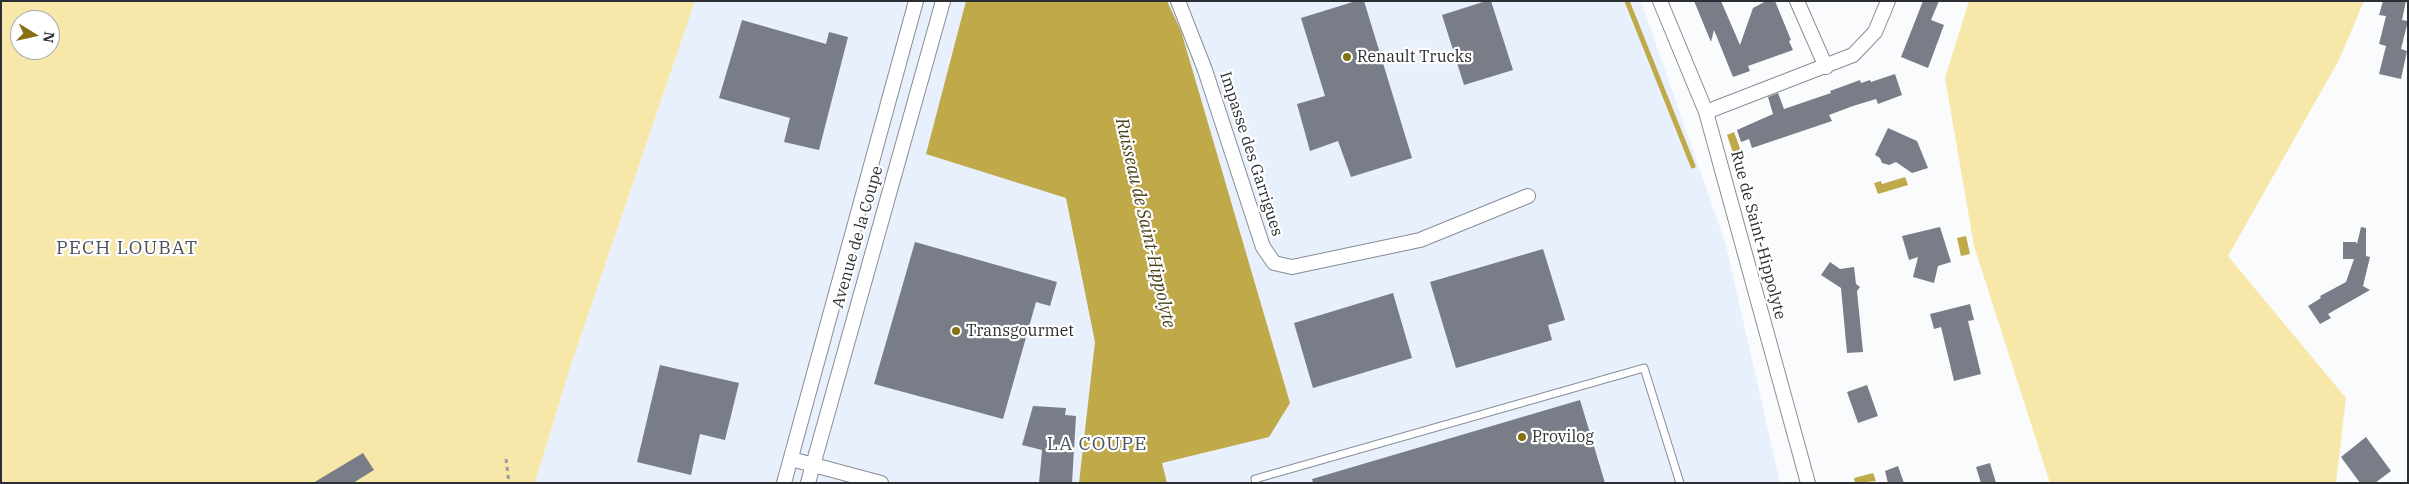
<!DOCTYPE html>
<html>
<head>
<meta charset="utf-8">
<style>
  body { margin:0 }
  #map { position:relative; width:2409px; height:484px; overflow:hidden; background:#fafbfd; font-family:"IBM Plex Serif",serif }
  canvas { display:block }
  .frame { position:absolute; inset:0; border:2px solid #2b2e32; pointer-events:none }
  .north { position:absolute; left:10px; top:10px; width:50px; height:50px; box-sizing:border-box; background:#fff; border:1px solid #aaabad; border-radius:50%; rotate:99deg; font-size:14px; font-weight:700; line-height:20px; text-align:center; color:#2b2e32 }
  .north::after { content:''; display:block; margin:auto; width:18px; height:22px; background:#857111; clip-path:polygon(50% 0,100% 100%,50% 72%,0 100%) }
</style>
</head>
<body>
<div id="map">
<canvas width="2409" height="484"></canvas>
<div class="frame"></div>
<div class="north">N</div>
</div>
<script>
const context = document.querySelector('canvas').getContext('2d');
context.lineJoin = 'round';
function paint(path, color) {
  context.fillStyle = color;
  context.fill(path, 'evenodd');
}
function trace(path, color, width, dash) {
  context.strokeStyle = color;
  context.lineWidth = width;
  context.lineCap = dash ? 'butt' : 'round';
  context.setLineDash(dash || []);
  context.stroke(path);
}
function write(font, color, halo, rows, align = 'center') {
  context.font = font + ' "IBM Plex Serif",serif';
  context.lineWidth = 4.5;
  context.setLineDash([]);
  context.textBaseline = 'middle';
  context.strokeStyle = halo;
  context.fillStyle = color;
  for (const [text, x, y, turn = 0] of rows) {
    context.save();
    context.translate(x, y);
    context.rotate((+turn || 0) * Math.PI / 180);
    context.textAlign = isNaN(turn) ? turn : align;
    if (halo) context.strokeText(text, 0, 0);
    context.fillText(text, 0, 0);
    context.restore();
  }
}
const built = new Path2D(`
  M695,1H1641L1726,245L1780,483H535L570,368Z`);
const green = new Path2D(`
  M1,1H695L570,368L535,483H1ZM20,20H50V50H20Z
  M1969,1H2364L2339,60L2228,256L2346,398L2336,483H2050L1974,246L1945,78Z`);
const water = new Path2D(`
  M966,1H1167L1181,31L1290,403L1269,437L1162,463L1167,483H1079L1095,342L1066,198L926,154Z
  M1734,132L1741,151L1733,153L1727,135Z
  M1905,177L1908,185L1878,194L1874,183L1881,181L1882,184Z
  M1966,236L1970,254L1961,256L1957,238Z
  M1873,473L1876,481L1855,483L1854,478Z`);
const stream = new Path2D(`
  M1627,1L1693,166`);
const building = new Path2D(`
  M1356,1H1364L1412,158L1351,177L1338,141L1310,151L1297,104L1325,96L1301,18Z
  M1486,1H1491L1513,70L1464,85L1442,15Z
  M1694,1H1721L1740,45L1753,8L1766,1H1775L1791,40L1789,41L1793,50L1748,66L1750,71L1733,77L1714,30L1711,42Z
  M1923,1H1939L1931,20L1944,25L1928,68L1901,57Z
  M2383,1H2406L2402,20L2408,21L2401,49L2407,51L2401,79L2379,74L2386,46L2379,44L2386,16L2379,15Z
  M742,20L826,44L829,32L848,37L819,150L784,142L790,118L719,98Z
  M1895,74L1902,95L1878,104L1876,99L1853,106L1829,115L1832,121L1752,148L1749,139L1741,142L1737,130L1773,114L1768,97L1778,93L1784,109L1831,93L1830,91L1860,80L1861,83L1870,80L1871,82Z
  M1888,128L1917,141L1928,168L1912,173L1896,162L1889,165L1882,163L1880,158L1875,155Z
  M1940,227L1951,262L1938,266L1934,283L1913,277L1918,257L1909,260L1902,236Z
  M2361,227L2366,228V256L2370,257L2363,286L2370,290L2328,314L2331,318L2320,324L2308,306L2321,298L2320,296L2346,282L2354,259H2343V242H2356L2357,244Z
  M915,242L1057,282L1050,306L1036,302L1003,419L874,384Z
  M1543,249L1565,320L1548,325L1552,340L1456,368L1430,282Z
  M1830,262L1840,269L1854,267L1856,284L1860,287L1857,291L1863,352L1847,353L1841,288L1821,275Z
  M1393,293L1412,358L1313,388L1294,323Z
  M1970,304L1974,320L1968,321L1981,374L1954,381L1941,327L1934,329L1930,314Z
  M660,365L739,383L725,440L700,434L691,475L637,462Z
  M1867,385L1878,416L1858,423L1847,392Z
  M1580,400L1605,483H1313L1312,479Z
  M1033,406L1066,408L1065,415L1076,416L1072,483H1039L1042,450L1022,445Z
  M2366,437L2391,471L2375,483H2360L2341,457Z
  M363,453L374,470L353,483H313Z
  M1990,463L1996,483H1981L1976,467Z
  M1898,466L1904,483H1888L1885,471Z`);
const path = new Path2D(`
  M506,459L509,483`);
const lane = new Path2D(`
  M1256,483L1255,479L1644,368L1680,483`);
const street = new Path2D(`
  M1178,1L1205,70L1263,247L1274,263L1292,267L1420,240L1528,196
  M1660,1L1706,112L1808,483
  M1797,1L1826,67
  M1706,112L1853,55L1875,32L1888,1
  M791,459L881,483
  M784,483L916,1
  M808,483L943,1`);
const markers = [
  [1347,57,5,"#857111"],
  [956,331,5,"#857111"],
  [1522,437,5,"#857111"]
];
const poiNames = [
  ["Renault Trucks",1357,57],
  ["Transgourmet",966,331],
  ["Provilog",1532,437]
];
const streetNames = [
  ["Impasse des Garrigues",1251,154,72],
  ["Rue de Saint-Hippolyte",1758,235,75],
  ["Avenue de la Coupe",858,237,-74]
];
const waterNames = [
  ["Ruisseau de Saint-Hippolyte",1145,223,77]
];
const quarterNames = [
  ["PECH LOUBAT",127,249],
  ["LA COUPE",1097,445]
];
paint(built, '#e8f0fe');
paint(green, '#f7e8aa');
paint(water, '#c0a948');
trace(stream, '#c0a948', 5);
paint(building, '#787d87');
trace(lane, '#878d97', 9);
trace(street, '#878d97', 16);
trace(path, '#9a9c9f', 3, [4, 4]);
trace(lane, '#fff', 7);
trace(street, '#fff', 14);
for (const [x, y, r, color] of markers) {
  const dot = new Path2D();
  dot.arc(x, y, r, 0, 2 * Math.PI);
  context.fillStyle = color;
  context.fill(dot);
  trace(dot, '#fff', 2);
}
write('16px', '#2b2e32', '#fff', poiNames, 'left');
write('16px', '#2b2e32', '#fff', streetNames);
write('italic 18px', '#4a4017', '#fff', waterNames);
context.letterSpacing = '1px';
write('19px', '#4e545d', '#fff', quarterNames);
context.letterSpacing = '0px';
</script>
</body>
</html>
